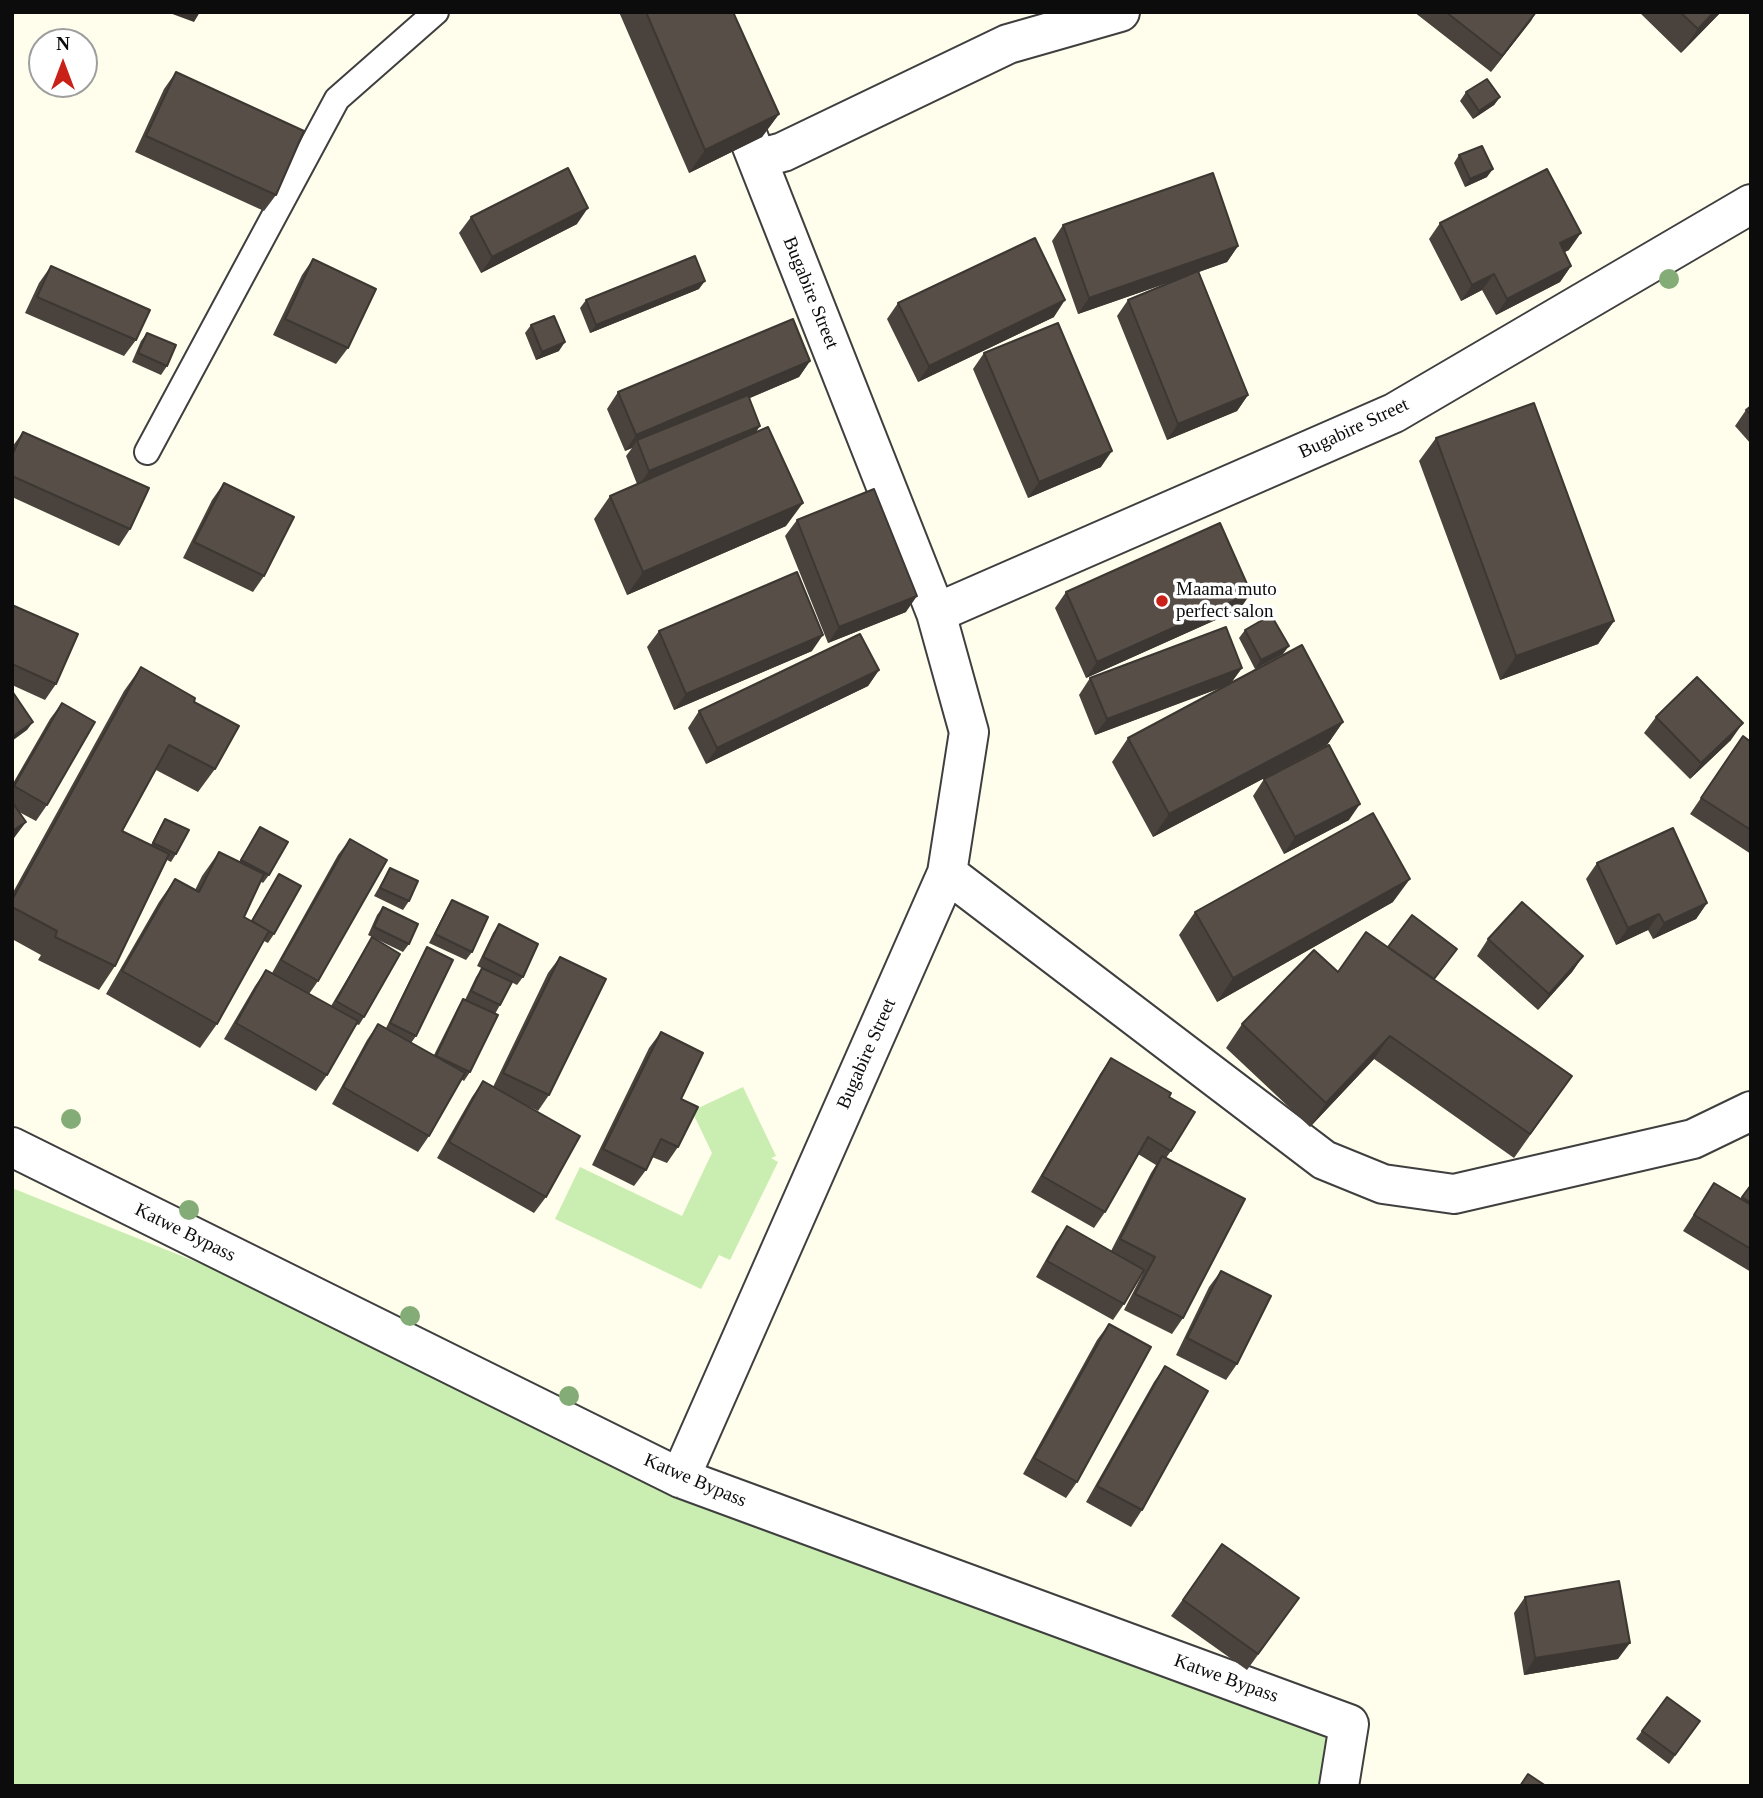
<!DOCTYPE html>
<html>
<head>
<meta charset="utf-8">
<style>
  body { margin:0 }
  #map { position:relative; width:1763px; height:1798px; overflow:hidden; background:#fffdeb; font-family:"Times New Roman",serif }
  canvas { display:block }
  .frame { position:absolute; inset:0; border:14px solid #0c0c0c; pointer-events:none }
  .north { position:absolute; left:28px; top:28px; width:70px; height:70px; box-sizing:border-box; background:#fff; border:2px solid #9e9e9e; border-radius:50%; rotate:0deg; font-size:19px; font-weight:700; line-height:28px; text-align:center; color:#0c0c0c }
  .north::after { content:''; display:block; margin:auto; width:24px; height:32px; background:#c92017; clip-path:polygon(50% 0,100% 100%,50% 72%,0 100%) }
</style>
</head>
<body>
<div id="map">
<canvas width="1763" height="1798"></canvas>
<div class="frame"></div>
<div class="north">N</div>
</div>
<script>
const context = document.querySelector('canvas').getContext('2d');
context.lineJoin = 'round';
function paint(path, color) {
  context.fillStyle = color;
  context.fill(path, 'evenodd');
}
function trace(path, color, width, dash) {
  context.strokeStyle = color;
  context.lineWidth = width;
  context.lineCap = dash ? 'butt' : 'round';
  context.setLineDash(dash || []);
  context.stroke(path);
}
function write(font, color, halo, rows, align = 'center') {
  context.font = font + ' "Times New Roman",serif';
  context.lineWidth = 7;
  context.setLineDash([]);
  context.textBaseline = 'middle';
  context.strokeStyle = halo;
  context.fillStyle = color;
  for (const [text, x, y, turn = 0] of rows) {
    context.save();
    context.translate(x, y);
    context.rotate((+turn || 0) * Math.PI / 180);
    context.textAlign = isNaN(turn) ? turn : align;
    if (halo) context.strokeText(text, 0, 0);
    context.fillText(text, 0, 0);
    context.restore();
  }
}
const green = new Path2D(`
  M743,1087L776,1156L771,1158L778,1162L730,1260L719,1255L701,1289L555,1219L580,1167L682,1216L712,1153L692,1111Z
  M12,1188L1349,1724L1324,1786H12Z`);
const service = new Path2D(`
  M147,452L337,99L436,12`);
const minor = new Path2D(`
  M757,159L783,152L1008,44L1120,12
  M936,613L1394,413L1751,204
  M947,873L1324,1160L1383,1184L1454,1194L1693,1139L1751,1111
  M12,1147L680,1478L1349,1724L1339,1786
  M680,1478L947,873L969,732L936,613L699,12`);
const trees = [
  [1669,279],
  [71,1119],
  [189,1210],
  [410,1316],
  [569,1396]
];
const wall = new Path2D(`
  M619,12H733L779,114L762,137L689,173Z
  M1414,12H1537L1491,72Z
  M1639,12H1721L1681,53Z
  M176,72L276,195L264,211L135,152L164,89Z
  M1466,92L1500,97L1494,105L1473,119L1460,101Z
  M1459,155L1487,177L1465,187L1454,163Z
  M471,217L577,224L481,273L459,233Z
  M1440,223L1569,250L1564,252L1571,266L1560,282L1496,315L1482,290L1461,301L1429,239Z
  M1063,225L1238,246L1227,262L1199,272L1248,395L1237,411L1167,440L1117,316L1128,300L1179,279L1078,314L1052,241Z
  M313,259L348,348L336,364L273,335L302,275Z
  M51,266L136,340L124,356L25,313L39,283Z
  M699,289L590,333L580,308L586,300Z
  M898,303L1054,317L918,382L887,319Z
  M531,325L559,351L536,360L525,333Z
  M147,333L167,366L161,375L132,362L141,341Z
  M984,353L1101,467L1028,498L973,369Z
  M810,361L799,377L750,398L757,432L786,526L627,595L594,519L610,496L637,484L626,456L632,448L625,451L607,409L618,392Z
  M1751,406V444L1735,426L1746,410Z
  M23,432L130,529L119,546L12,497V447Z
  M1436,438L1614,621L1598,644L1500,680L1419,461Z
  M224,483L264,576L253,592L183,558L212,500Z
  M797,520L906,612L828,643L785,536Z
  M1066,592L1240,609L1086,678L1055,608Z
  M12,605L56,684L45,700L12,685Z
  M1245,630L1283,654L1255,669L1239,638Z
  M659,631L812,651L674,710L647,647Z
  M141,667L194,702L215,769L198,792L156,770L122,831L151,845L160,827L165,819L176,854L171,862L167,860L115,966L99,990L38,960L41,955L12,939V894L124,691Z
  M1242,668L1231,683L1343,722L1327,745L1153,837L1112,762L1128,738L1226,686L1095,735L1079,695L1090,678Z
  M879,670L868,686L706,764L688,728L699,711Z
  M62,703L47,805L36,821L19,812L26,822L12,839V785L50,719Z
  M1656,717L1731,740L1690,779L1644,733Z
  M1743,736L1751,742V854L1690,814Z
  M1264,779L1349,820L1284,854L1253,796Z
  M260,827L269,875L263,883L260,881L244,917L251,921L279,874L274,934L268,943L264,941L217,1024L200,1048L106,994L159,902L175,879L195,890L202,876L219,852L239,862Z
  M350,839L318,981L309,994L331,1006L372,937L368,935L377,915L383,907L409,944L403,952L372,937L364,1017L359,1025L356,1024L327,1075L316,1091L224,1039L255,986L266,970L272,973L338,855Z
  M1597,863L1707,903L1696,919L1653,939L1648,930L1616,945L1586,879Z
  M390,868L409,901L403,910L374,896Z
  M452,900L472,952L466,960L429,943L447,908Z
  M1393,902L1217,1002L1179,935L1195,912Z
  M499,924L523,977L517,985L511,982L500,1005L495,1014L470,1072L464,1081L461,1079L429,1136L418,1152L332,1104L367,1040L378,1024L386,1028L422,956L427,947L416,1036L411,1043L434,1055L458,1007L463,999L465,1000L476,977L482,968L503,978L477,966L493,933Z
  M1488,939L1583,956L1572,972L1538,1010L1477,956Z
  M560,957L549,1095L538,1111L522,1103L546,1197L534,1213L437,1158L472,1097L483,1081L493,1087L548,973Z
  M1338,972L1434,980L1572,1076L1514,1158L1374,1059L1310,1127L1226,1048L1242,1024Z
  M661,1032L681,1099L678,1147L667,1163L652,1157L646,1170L634,1186L592,1165L649,1048Z
  M1111,1058L1169,1097L1171,1151L1166,1158L1183,1318L1172,1334L1124,1310L1143,1273L1142,1272L1124,1304L1113,1320L1036,1277L1056,1242L1067,1226L1111,1251L1151,1173L1156,1165L1138,1154L1105,1212L1094,1228L1031,1192L1100,1074Z
  M1714,1183L1740,1199L1751,1185V1272L1683,1231Z
  M1221,1271L1237,1364L1226,1380L1176,1355L1209,1287Z
  M1109,1324L1077,1482L1066,1498L1023,1474L1097,1340Z
  M1165,1366L1142,1510L1131,1527L1086,1502L1154,1382Z
  M1222,1544L1299,1598L1247,1670L1171,1616Z
  M1525,1597L1618,1659L1524,1675L1514,1613Z
  M1667,1697L1700,1721L1669,1764L1636,1739Z`);
const shadedWall = new Path2D(`
  M167,12H200L194,22Z
  M1536,12L1531,21L1491,72L1502,56Z
  M1714,12H1721L1681,53L1698,29Z
  M1500,97L1494,105L1473,119L1479,111Z
  M779,114L762,137L689,173L705,150Z
  M1493,169L1487,177L1465,187L1470,179Z
  M588,208L577,224L481,273L492,257Z
  M1581,233L1569,250L1549,260L1560,243Z
  M1238,246L1227,262L1078,314L1089,298Z
  M1571,266L1560,282L1496,315L1507,299Z
  M1494,274L1482,290L1461,301L1472,285Z
  M705,281L699,289L590,333L596,325Z
  M1065,300L1054,317L918,382L929,366Z
  M565,342L559,351L536,360L542,352Z
  M810,361L799,377L639,445L637,440L632,448L625,451L636,435Z
  M1248,395L1237,411L1167,440L1178,424Z
  M760,426L749,443L638,487L649,471Z
  M1112,451L1101,467L1028,498L1039,482Z
  M803,503L786,526L627,595L643,572Z
  M1251,593L1240,609L1086,678L1097,662Z
  M917,596L906,612L828,643L839,627Z
  M1614,621L1598,644L1500,680L1516,656Z
  M823,635L812,651L674,710L686,694Z
  M1289,646L1283,654L1255,669L1261,660Z
  M1242,668L1230,684L1095,735L1107,719Z
  M879,670L868,686L706,764L717,748Z
  M33,722L27,730L12,741V737Z
  M1343,722L1327,745L1153,837L1169,814Z
  M1743,723L1731,740L1690,779L1701,763Z
  M1360,804L1349,820L1284,854L1295,837Z
  M26,822L14,838L12,839V831Z
  M1410,879L1393,902L1217,1002L1233,978Z
  M1707,903L1696,919L1653,939L1664,923Z
  M1659,914L1648,930L1616,945L1628,928Z
  M1583,956L1572,972L1538,1010L1549,994Z
  M1390,1036L1374,1059L1310,1127L1326,1103Z
  M1630,1643L1618,1659L1524,1675L1535,1658Z`);
const building = new Path2D(`
  M646,12H733L779,114L705,150Z
  M1446,12H1536L1502,56Z
  M1680,12H1714L1698,29Z
  M176,72L304,131L276,195L146,136Z
  M1487,79L1500,97L1479,111L1466,92Z
  M1482,146L1493,169L1470,179L1459,155Z
  M568,168L588,208L492,257L471,217Z
  M1547,169L1581,233L1560,243L1571,266L1507,299L1494,274L1472,285L1440,223Z
  M1213,173L1238,246L1089,298L1063,225Z
  M1035,238L1065,300L929,366L898,303Z
  M695,256L705,281L596,325L586,300Z
  M313,259L376,289L348,348L285,319Z
  M51,266L150,310L136,340L37,297Z
  M1198,271L1248,395L1178,424L1128,300Z
  M554,316L565,342L542,352L531,325Z
  M793,319L810,361L636,435L618,392Z
  M1058,323L1112,451L1039,482L984,353Z
  M147,333L176,345L167,366L138,353Z
  M748,395L760,426L649,471L637,440Z
  M1534,403L1614,621L1516,656L1436,438Z
  M1751,406V415L1746,410Z
  M768,427L803,503L643,572L610,496Z
  M23,432L149,488L130,529L12,476V455Z
  M224,483L294,517L264,576L194,542Z
  M874,489L917,596L839,627L797,520Z
  M1220,523L1251,593L1097,662L1066,592Z
  M797,572L823,635L686,694L659,631Z
  M12,605L78,634L56,684L12,664Z
  M1271,615L1289,646L1261,660L1245,630Z
  M1226,627L1242,668L1107,719L1090,678Z
  M860,634L879,670L717,748L699,711Z
  M1302,645L1343,722L1169,814L1128,738Z
  M141,667L195,698L194,702L239,726L215,769L169,745L122,831L169,854L115,966L55,937L57,931L12,907V900Z
  M1697,677L1743,723L1701,763L1656,717Z
  M12,691L33,722L12,737Z
  M62,703L95,722L47,805L14,786Z
  M1743,736L1751,742V830L1701,798Z
  M1329,745L1360,804L1295,837L1264,779Z
  M12,802L26,822L12,831Z
  M1373,813L1410,879L1233,978L1195,912Z
  M165,819L189,830L176,854L153,843Z
  M260,827L288,842L269,875L241,860Z
  M1673,828L1707,903L1664,923L1659,914L1628,928L1597,863Z
  M350,839L387,860L318,981L281,960Z
  M219,852L264,874L244,917L269,931L217,1024L122,971L175,879L199,892Z
  M390,868L418,881L409,901L380,888Z
  M279,874L301,886L274,934L252,921Z
  M452,900L488,917L472,952L435,934Z
  M1522,902L1583,956L1549,994L1488,939Z
  M383,907L418,924L409,944L374,927Z
  M1412,915L1457,949L1434,979L1388,947Z
  M499,924L538,944L523,977L483,957Z
  M1366,932L1572,1076L1530,1134L1390,1036L1326,1103L1242,1024L1314,950L1338,972Z
  M372,937L400,954L364,1017L336,1001Z
  M427,947L453,960L416,1036L390,1023Z
  M560,957L606,979L549,1095L503,1073Z
  M482,968L512,982L500,1005L471,991Z
  M266,970L358,1021L327,1075L236,1023Z
  M463,999L498,1015L470,1072L436,1056Z
  M378,1024L465,1073L429,1136L343,1087Z
  M661,1032L703,1053L681,1099L698,1107L678,1147L661,1139L646,1170L603,1149Z
  M1111,1058L1171,1093L1169,1097L1195,1112L1171,1151L1148,1137L1105,1212L1042,1176Z
  M483,1081L580,1136L546,1197L449,1142Z
  M1162,1156L1245,1199L1183,1318L1135,1294L1155,1257L1120,1239Z
  M1714,1183L1751,1205V1249L1694,1215Z
  M1751,1185V1203L1742,1197Z
  M1067,1226L1144,1270L1124,1304L1047,1261Z
  M1221,1271L1271,1296L1237,1364L1187,1338Z
  M1109,1324L1151,1347L1077,1482L1034,1458Z
  M1165,1366L1208,1391L1142,1510L1097,1486Z
  M1222,1544L1299,1598L1258,1654L1183,1600Z
  M1619,1581L1630,1643L1535,1658L1525,1597Z
  M1667,1697L1700,1721L1675,1755L1642,1731Z
  M1528,1774L1546,1786H1520Z`);
const markers = [
  [1162,601,7,"#c92017"]
];
const streetNames = [
  ["Bugabire Street",810,293,68],
  ["Bugabire Street",1354,429,-25],
  ["Bugabire Street",867,1054,-66],
  ["Katwe Bypass",185,1233,26],
  ["Katwe Bypass",695,1481,23],
  ["Katwe Bypass",1226,1679,20]
];
const poiNames = [
  ["Maama muto",1176,590],
  ["perfect salon",1176,612]
];
paint(green, '#caedb1');
trace(service, '#3f3f3f', 28);
trace(minor, '#3f3f3f', 42);
trace(service, '#fff', 24);
trace(minor, '#fff', 38);
context.fillStyle = '#84ac76';
for (const [x, y] of trees) {
  context.beginPath();
  context.arc(x, y, 10, 0, 2 * Math.PI);
  context.fill();
}
paint(wall, '#4a433d');
paint(shadedWall, '#3c3732');
paint(building, '#564e47');
trace(building, '#3c3732', 2);
for (const [x, y, r, color] of markers) {
  const dot = new Path2D();
  dot.arc(x, y, r, 0, 2 * Math.PI);
  context.fillStyle = color;
  context.fill(dot);
  trace(dot, '#fff', 2.5);
}
write('19px', '#0c0c0c', '#fff', streetNames);
write('19px', '#0c0c0c', '#fff', poiNames, 'left');
</script>
</body>
</html>
